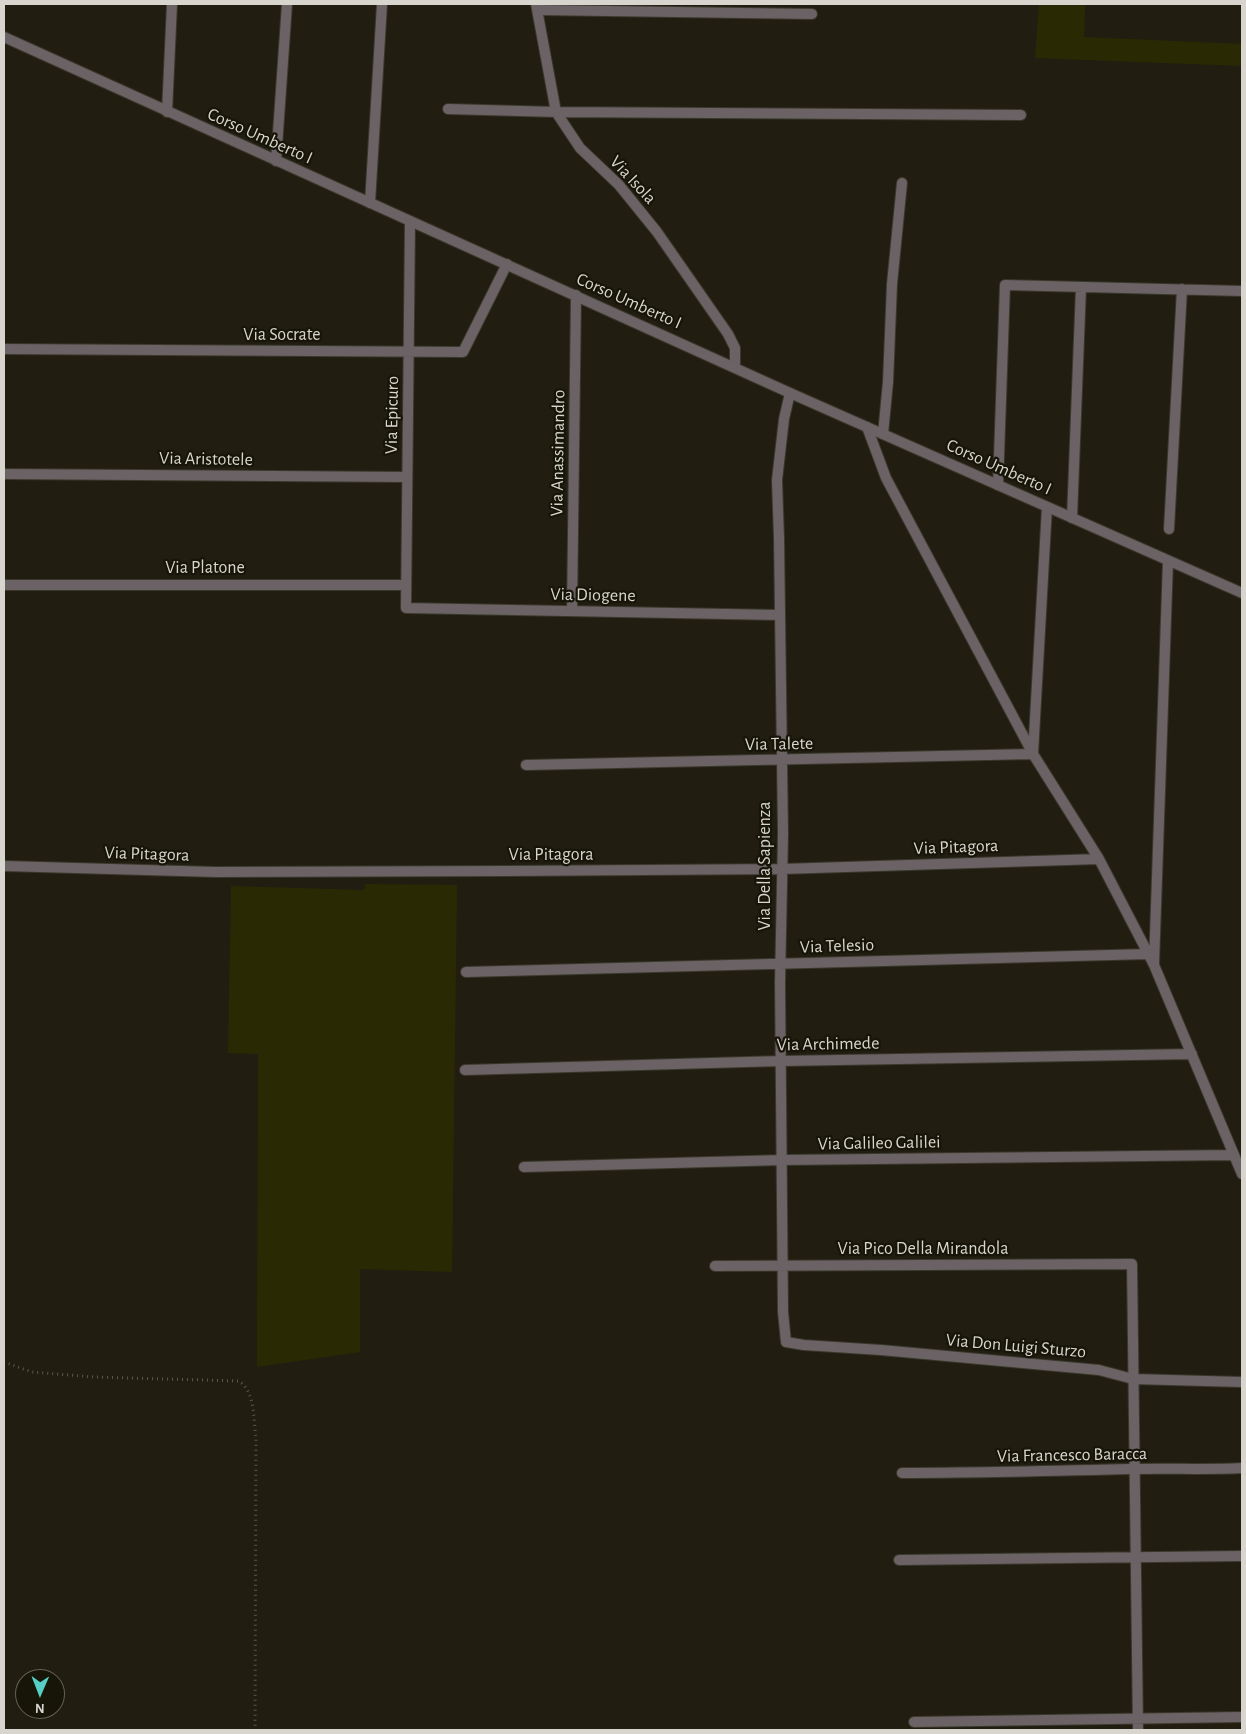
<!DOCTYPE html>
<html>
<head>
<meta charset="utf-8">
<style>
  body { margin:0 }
  #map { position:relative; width:1246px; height:1734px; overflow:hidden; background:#211e11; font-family:"Alegreya Sans",sans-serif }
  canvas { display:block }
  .frame { position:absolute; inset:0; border:5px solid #d7d5cd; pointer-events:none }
  .north { position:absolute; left:15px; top:1669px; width:50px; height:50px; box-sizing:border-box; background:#171508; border:1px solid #646257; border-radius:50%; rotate:181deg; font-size:14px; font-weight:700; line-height:20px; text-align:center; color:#d7d5cd }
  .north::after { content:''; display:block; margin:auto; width:18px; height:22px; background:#55cec6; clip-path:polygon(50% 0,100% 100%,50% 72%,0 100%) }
</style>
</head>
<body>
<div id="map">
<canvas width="1246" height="1734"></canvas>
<div class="frame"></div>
<div class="north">N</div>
</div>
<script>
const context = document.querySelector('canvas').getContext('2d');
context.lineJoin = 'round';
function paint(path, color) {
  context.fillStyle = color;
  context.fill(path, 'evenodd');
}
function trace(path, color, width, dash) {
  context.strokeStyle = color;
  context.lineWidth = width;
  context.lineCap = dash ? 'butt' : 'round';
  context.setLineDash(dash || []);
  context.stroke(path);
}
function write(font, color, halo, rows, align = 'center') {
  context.font = font + ' "Alegreya Sans",sans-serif';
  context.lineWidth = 4.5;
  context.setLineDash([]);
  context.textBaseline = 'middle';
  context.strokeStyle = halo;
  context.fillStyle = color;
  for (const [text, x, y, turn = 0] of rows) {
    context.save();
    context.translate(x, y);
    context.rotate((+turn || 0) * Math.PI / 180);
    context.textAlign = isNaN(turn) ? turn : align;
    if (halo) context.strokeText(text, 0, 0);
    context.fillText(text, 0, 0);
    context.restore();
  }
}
const green = new Path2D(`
  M1039,4H1085L1084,37L1242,44V66L1035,58Z
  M365,884L457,885L452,1272L360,1269V1352L257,1367L258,1054L228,1053L231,886L364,890Z`);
const path = new Path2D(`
  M4,1362L32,1372L94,1377L239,1381C256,1393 253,1419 256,1438L255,1730`);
const service = new Path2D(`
  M538,10L812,14`);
const minor = new Path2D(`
  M536,4L556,112L580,148L619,185L657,232L728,334L735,348V367
  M448,109L556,112L1021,115
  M167,112L172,4
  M276,161L287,4
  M370,203L382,4
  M410,221L406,608L779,615
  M4,349L463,352L507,264
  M790,393L784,419L777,480L779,539L783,834L780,983L783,1312L786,1342L804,1345L881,1350L1099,1370L1133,1379L1242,1382
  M867,427L886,478L1033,754L1099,859L1154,965L1242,1174
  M883,434L888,382L892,284L902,183
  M4,474L407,477
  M998,485L1005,285L1242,291
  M1072,518L1081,287
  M1169,529L1182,289
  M4,585H406
  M572,611L576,295
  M526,765L1033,754L1047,507
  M4,866L216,872L507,871L782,869L1099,859
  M1154,964L1168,561
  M466,972L1149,954
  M465,1070L781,1061L1192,1054
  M524,1167L783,1160L1234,1155
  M715,1266L1132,1264L1138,1730
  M902,1473C979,1473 1055,1471 1132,1469C1169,1468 1205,1470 1242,1468
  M899,1560L1242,1556
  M914,1722L1242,1717`);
const tertiary = new Path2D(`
  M4,37L790,393L1242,593`);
const streetNames = [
  ["Corso Umberto I",260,136,24],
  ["Via Isola",633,180,47],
  ["Corso Umberto I",629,301,24],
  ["Via Socrate",282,335],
  ["Via Epicuro",392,415,-89],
  ["Via Anassimandro",558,453,-89],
  ["Via Aristotele",206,459,1],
  ["Corso Umberto I",999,467,24],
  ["Via Platone",205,568],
  ["Via Diogene",593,595,1],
  ["Via Talete",779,744,-1],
  ["Via Pitagora",956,847,-2],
  ["Via Pitagora",147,854,2],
  ["Via Pitagora",551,855],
  ["Via Della Sapienza",765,866,-90],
  ["Via Telesio",837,946,-2],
  ["Via Archimede",828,1044,-1],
  ["Via Galileo Galilei",879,1143,-1],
  ["Via Pico Della Mirandola",923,1249],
  ["Via Don Luigi Sturzo",1016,1346,5],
  ["Via Francesco Baracca",1072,1455,-1]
];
paint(green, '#292a04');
trace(service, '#3a382b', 12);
trace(minor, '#3a382b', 12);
trace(tertiary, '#3a382b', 12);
trace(path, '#5a574b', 3, [1, 4]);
trace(service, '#6a6264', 10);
trace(minor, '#6a6264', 10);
trace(tertiary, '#6a6264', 10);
write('18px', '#d7d5cd', '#171508', streetNames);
</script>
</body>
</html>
